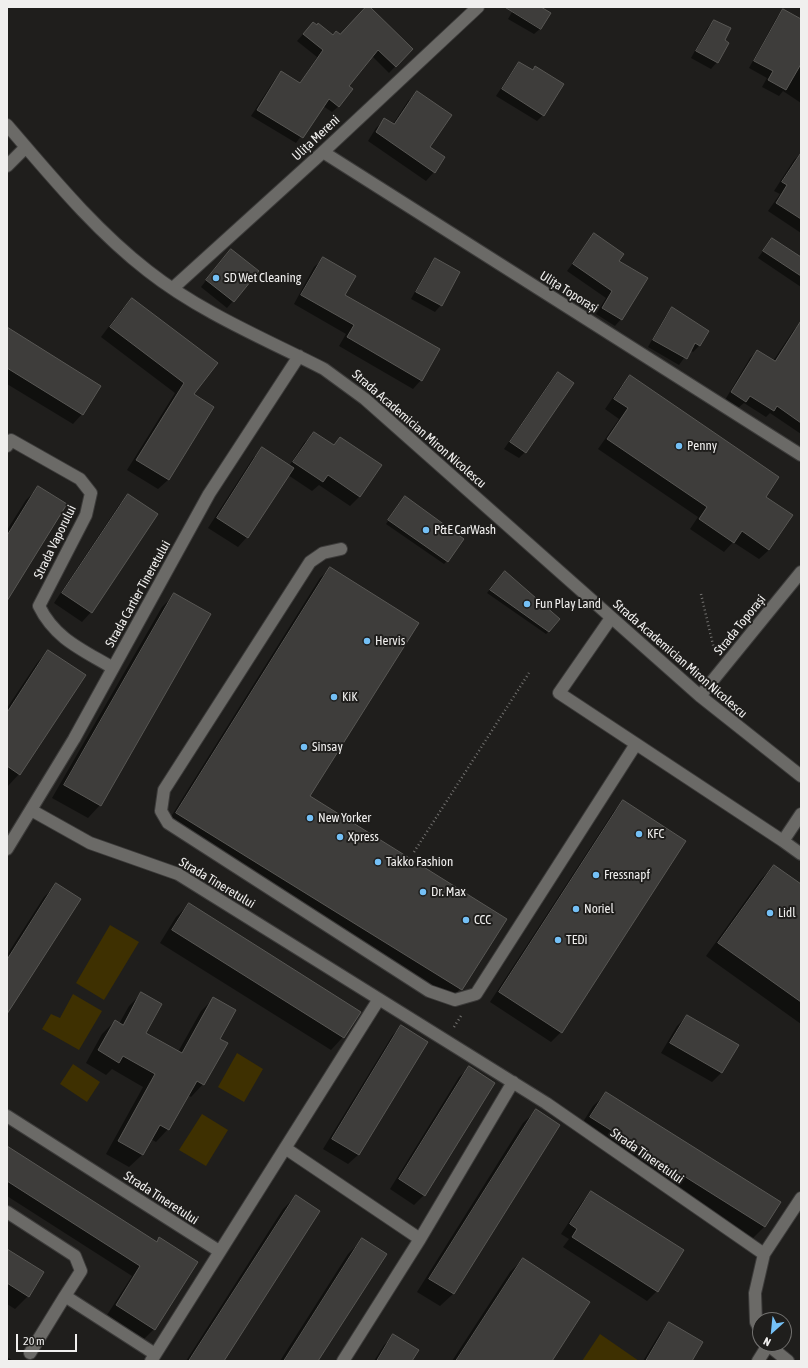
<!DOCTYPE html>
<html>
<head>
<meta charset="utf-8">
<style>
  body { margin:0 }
  #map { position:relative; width:808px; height:1368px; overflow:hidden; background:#1f1e1c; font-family:"Asap Condensed",sans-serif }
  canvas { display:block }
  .frame { position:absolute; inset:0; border:8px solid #f0efee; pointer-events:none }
  .north { position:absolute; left:752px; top:1312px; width:40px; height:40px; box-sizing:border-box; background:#1f1e1c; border:1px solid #737270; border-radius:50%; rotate:207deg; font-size:11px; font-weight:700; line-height:16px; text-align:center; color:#f0efee }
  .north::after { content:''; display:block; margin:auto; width:14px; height:18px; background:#74c0f6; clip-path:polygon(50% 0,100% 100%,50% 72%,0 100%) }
  .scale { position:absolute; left:16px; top:1334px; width:61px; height:18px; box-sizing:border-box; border:2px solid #f0efee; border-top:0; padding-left:5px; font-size:12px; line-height:14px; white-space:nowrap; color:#f0efee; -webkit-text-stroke:3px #1f1e1c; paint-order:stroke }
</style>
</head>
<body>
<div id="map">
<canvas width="808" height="1368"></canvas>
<div class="frame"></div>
<div class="north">N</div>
<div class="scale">20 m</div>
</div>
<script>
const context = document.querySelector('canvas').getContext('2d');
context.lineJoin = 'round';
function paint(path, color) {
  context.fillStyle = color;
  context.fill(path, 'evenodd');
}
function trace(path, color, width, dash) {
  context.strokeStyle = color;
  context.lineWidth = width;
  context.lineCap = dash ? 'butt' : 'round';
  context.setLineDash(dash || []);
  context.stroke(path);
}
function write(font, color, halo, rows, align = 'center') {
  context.font = font + ' "Asap Condensed",sans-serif';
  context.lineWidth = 4;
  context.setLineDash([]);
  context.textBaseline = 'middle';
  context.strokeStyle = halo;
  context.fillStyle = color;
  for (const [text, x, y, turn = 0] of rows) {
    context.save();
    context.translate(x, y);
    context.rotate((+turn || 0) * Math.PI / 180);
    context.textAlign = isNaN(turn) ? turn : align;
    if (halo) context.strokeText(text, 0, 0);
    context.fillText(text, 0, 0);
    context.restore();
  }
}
const green = new Path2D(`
  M110,925L139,942L104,1000L76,983Z
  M73,994L102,1011L79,1050L42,1029L51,1014L60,1018Z
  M237,1053L263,1069L244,1102L218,1087Z
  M73,1064L100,1082L87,1102L60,1084Z
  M202,1114L228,1130L206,1166L179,1150Z
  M600,1334L639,1361H582Z`);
const shadow = new Path2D(`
  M368,7L412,49L389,73L372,56L348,87L339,106L332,112L323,106L296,143L251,116L275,79L281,73L299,84L317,57L297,41L313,23L333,36H340Z
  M515,7H539L541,28L534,34L508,19Z
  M783,11L801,21V103L783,91L779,96L762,87L767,78L749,68L777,17Z
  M714,21L723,40L728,43L717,62L711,69L691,58L708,27Z
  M519,63L532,71L536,67L543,115L537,121L496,96L513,70Z
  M417,93L434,172L426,181L368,141L376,128L385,119L393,124L408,101Z
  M801,153V233L768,211L780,194L774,191L794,160Z
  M594,235L618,261L621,319L615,326L596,314L606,298L567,271Z
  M772,239L801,259V287L758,258Z
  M225,256L258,271L227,308L201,287Z
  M323,259L344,295L421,380L413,389L339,346L346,334L294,304L314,267Z
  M435,259L441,305L435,312L411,299L429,266Z
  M132,299L193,394L213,407L168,480L158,489L127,470L175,393L101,337L122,309Z
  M672,309L699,346L693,352L690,350L679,365L648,347L666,315Z
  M799,324L801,326V434L770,413L766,417L744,403L738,408L725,400L750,358L757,351L773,361L793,331Z
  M7,329L82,414L73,424L7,384Z
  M558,373L525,452L519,458L504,449L551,380Z
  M630,377L765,497L769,550L759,559L733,542L724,552L690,529L698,517L598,449L619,419L605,409L621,386Z
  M314,433L333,446L340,438L360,496L350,506L319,485L312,491L288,475L247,537L238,547L208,528L253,458L263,449L289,466L304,443Z
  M38,488L7,599V530L26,500Z
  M128,496L91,612L82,622L54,603L119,505Z
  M405,497L447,561L444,564L386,524Z
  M330,569L309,796L505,919L459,990L450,1000L167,823L320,578Z
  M505,572L549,631L546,634L487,593Z
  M175,594L100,805L88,818L52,798L162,607Z
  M48,651L19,774L8,786L7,708L37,663Z
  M624,801L685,841L561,1032L551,1042L490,1002L614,811Z
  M774,866L801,885V1024L706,956L761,879Z
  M56,885L7,1013V955L44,897Z
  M189,904L343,1037L331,1050L160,943L176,917Z
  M141,994L145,1033L178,1052L201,1011L213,999L219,1039L203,1084L191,1097L188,1095L168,1129L156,1142L151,1139L142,1155L129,1167L106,1154L143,1087L112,1069L106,1075L86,1063L102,1034L115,1021L119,1024L129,1006Z
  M687,1016L737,1046L721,1073L712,1082L661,1053L677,1026Z
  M401,1026L427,1042L358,1155L348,1164L323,1149L392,1036Z
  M469,1068L424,1195L414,1205L390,1189L459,1077Z
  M606,1094L780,1203L764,1227L752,1239L578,1130L593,1106Z
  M536,1111L559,1125L453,1294L440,1306L417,1292L523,1123Z
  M7,1147L156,1242L160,1239L154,1329L144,1339L107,1315L132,1276L7,1196Z
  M591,1192L657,1291L647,1301L563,1247L569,1239L561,1234L582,1202Z
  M296,1196L223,1361H186L283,1209Z
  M363,1239L317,1361H280L348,1254Z
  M7,1250L43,1273L28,1296L15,1309L7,1304Z
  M523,1259L551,1361H452L510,1272Z
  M670,1323L691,1361H643L660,1333Z
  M394,1336L411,1361H374L384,1345Z
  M7,1357L13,1361H7Z`);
const building = new Path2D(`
  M366,7H370L413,49L396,67L378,50L349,86L353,89L339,107L329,99L303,138L257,110L281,71L300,83L323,50L303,34L313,22L317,25L318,23L333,35L336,31L340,34Z
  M505,7H541L551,13L541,29Z
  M783,9L801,19V64L786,90L768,80L773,71L754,61Z
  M714,20L731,28L725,40L729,43L718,63L696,51Z
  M519,62L533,70L535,66L564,84L544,116L502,89Z
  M417,91L452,115L430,147L445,157L435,173L376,132L384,118L394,124Z
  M801,153V219L776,203L787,185L782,182Z
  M594,233L624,254L619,261L648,278L622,320L602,308L612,291L573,264Z
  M772,238L801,257V276L763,251Z
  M231,249L259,271L234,302L206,280Z
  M323,257L356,276L345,295L440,349L422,381L347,337L354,325L301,295Z
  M435,258L460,272L442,306L416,292Z
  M132,298L218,363L194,394L214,407L169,480L136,460L184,383L110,327Z
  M672,307L709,331L700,346L695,343L687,359L653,340Z
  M801,321V423L777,406L774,411L750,396L746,402L731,392L757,350L775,361Z
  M7,327L101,386L83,415L7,368Z
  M558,372L574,383L526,453L510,442Z
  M630,375L779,477L766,497L793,515L769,550L742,531L734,543L699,519L707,507L607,439L628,408L614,399Z
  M314,432L334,445L340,437L382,465L360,497L328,475L323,482L293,462Z
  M262,447L294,468L248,538L217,518Z
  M38,486L67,504L7,601V536Z
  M128,494L158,514L92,613L62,593Z
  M405,496L464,539L448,562L388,520Z
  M330,567L419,623L310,796L507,919L462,990L176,813Z
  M505,571L560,619L549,632L490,590Z
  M174,593L211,614L101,806L64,785Z
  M48,650L86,675L20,775L7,766V713Z
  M623,800L686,841L562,1033L499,992Z
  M774,865L801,884V1002L718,943Z
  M56,883L81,899L7,1014V960Z
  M189,903L361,1012L344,1038L172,930Z
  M141,992L162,1004L146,1033L182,1053L213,997L236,1010L220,1039L228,1043L204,1085L197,1081L169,1130L160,1125L143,1155L118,1141L155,1074L123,1056L119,1063L98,1050L115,1020L123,1025Z
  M687,1015L739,1045L722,1073L670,1043Z
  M401,1025L428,1042L359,1155L332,1139Z
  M469,1066L495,1083L425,1196L399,1179Z
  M606,1092L781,1202L765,1227L590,1117Z
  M536,1109L560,1125L454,1294L429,1279Z
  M7,1146L157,1242L159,1237L198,1262L155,1330L116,1305L140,1266L7,1181Z
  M591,1191L684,1250L658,1292L572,1237L577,1229L570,1224Z
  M296,1195L320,1211L224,1361H189Z
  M362,1238L387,1254L318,1361H284Z
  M7,1249L44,1272L29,1297L7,1283Z
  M523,1258L590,1302L552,1361H456Z
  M669,1322L703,1342L692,1361H646Z
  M393,1334L419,1350L412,1361H377Z`);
const path = new Path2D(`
  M701,594L714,649
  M414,852L529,673
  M454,1027L461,1016`);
const minor = new Path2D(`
  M7,125C51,176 94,229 148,271C200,312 265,339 324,369L365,399L700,696L801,776
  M323,152L801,455
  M7,166L26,147
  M173,288L323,152L478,7
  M7,446L11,440L80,479L91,493L86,515L39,606C55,639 83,650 113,668
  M341,549L323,553L310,562L164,790L161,811L168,823L429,991L455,1000L476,994L636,744
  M611,618L559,693L783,841
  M700,696L801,572
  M31,810L90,843L178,874L546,1103L764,1254
  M801,814L783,841L801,854
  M7,849L74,739L209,494L299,356
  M7,1116L219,1251
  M285,1148L420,1239
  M7,1212L75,1256L81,1271L65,1296L155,1354
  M760,1330L756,1322L755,1293L764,1254L801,1198
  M767,1344L788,1361
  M30,1353L65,1296
  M151,1361L379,999
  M343,1361L420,1239L513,1082
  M758,1361L768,1345`);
const markers = [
  [216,278,4,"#74c0f6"],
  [679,446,4,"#74c0f6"],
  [426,530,4,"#74c0f6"],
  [527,604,4,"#74c0f6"],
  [367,641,4,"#74c0f6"],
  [334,697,4,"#74c0f6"],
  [304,747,4,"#74c0f6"],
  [310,818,4,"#74c0f6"],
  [639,834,4,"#74c0f6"],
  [340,837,4,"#74c0f6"],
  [378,862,4,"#74c0f6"],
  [596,875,4,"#74c0f6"],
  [423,892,4,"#74c0f6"],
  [576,909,4,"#74c0f6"],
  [770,913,4,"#74c0f6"],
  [466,920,4,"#74c0f6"],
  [558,940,4,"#74c0f6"]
];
const streetNames = [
  ["Ulița Mereni",316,138,-43],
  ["Ulița Toporași",569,292,32],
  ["Strada Academician Miron Nicolescu",419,429,41],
  ["Strada Vaporului",55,542,-64],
  ["Strada Cartier Tineretului",138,594,-61],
  ["Strada Toporași",740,625,-51],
  ["Strada Academician Miron Nicolescu",680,659,41],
  ["Strada Tineretului",217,883,31],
  ["Strada Tineretului",647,1156,35],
  ["Strada Tineretului",161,1198,33]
];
const poiNames = [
  ["SD Wet Cleaning",224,278],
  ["Penny",687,446],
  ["P&E CarWash",434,530],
  ["Fun Play Land",535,604],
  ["Hervis",375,641],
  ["KiK",342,697],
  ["Sinsay",312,747],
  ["New Yorker",318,818],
  ["KFC",647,834],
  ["Xpress",348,837],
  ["Takko Fashion",386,862],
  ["Fressnapf",604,875],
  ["Dr. Max",431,892],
  ["Noriel",584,909],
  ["Lidl",778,913],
  ["CCC",474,920],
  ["TEDi",566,940]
];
paint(green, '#3e3001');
paint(shadow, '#0007');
paint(building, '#3e3d3b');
trace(building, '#585754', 1);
trace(minor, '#3c3b3a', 14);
trace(path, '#737270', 2.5, [1, 3]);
trace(minor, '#6b6a67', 12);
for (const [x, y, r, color] of markers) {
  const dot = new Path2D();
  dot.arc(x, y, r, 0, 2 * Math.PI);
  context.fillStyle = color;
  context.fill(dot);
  trace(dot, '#1f1e1c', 1.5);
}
write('13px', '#f0efee', '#1f1e1c', streetNames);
write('13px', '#f0efee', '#1f1e1c', poiNames, 'left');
</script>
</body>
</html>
